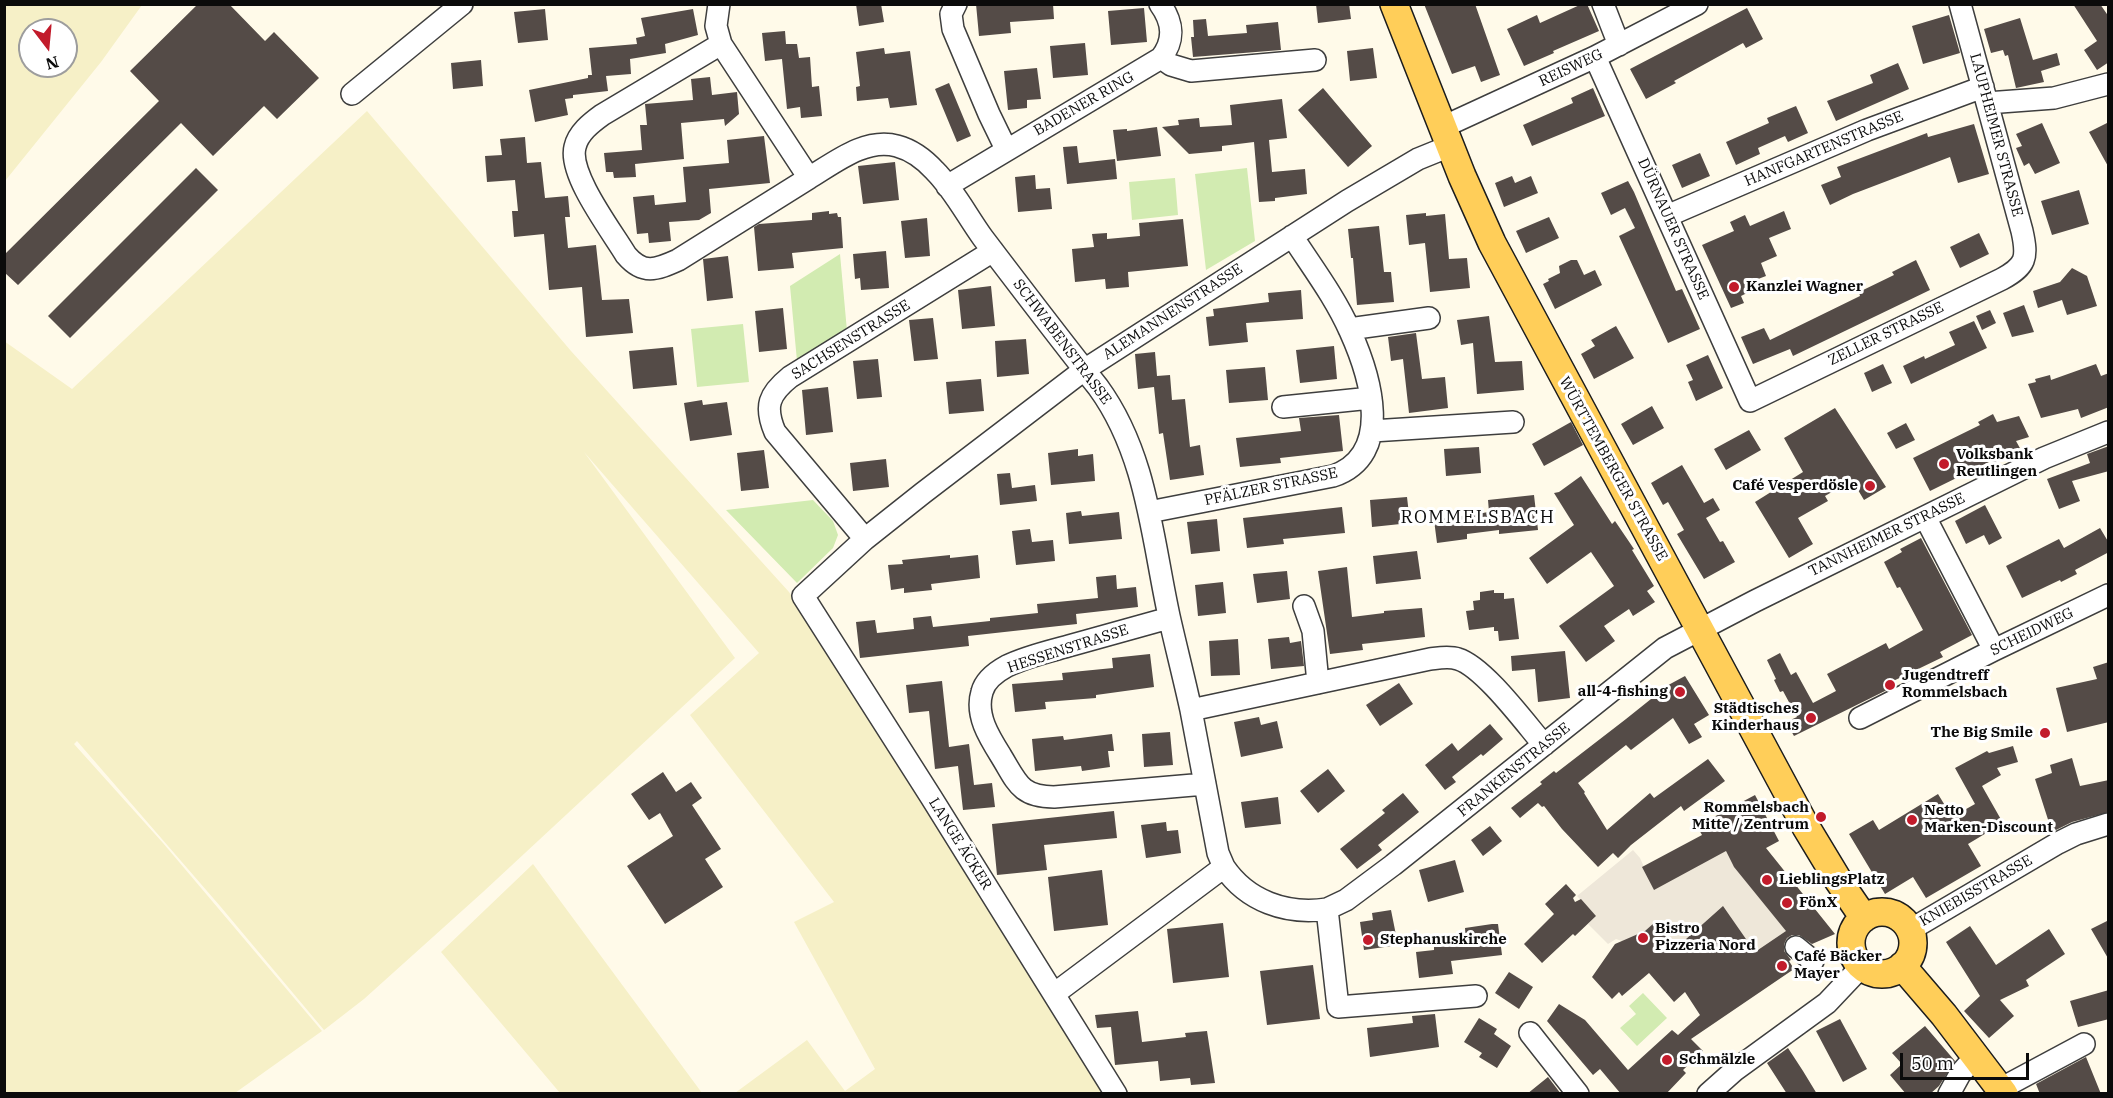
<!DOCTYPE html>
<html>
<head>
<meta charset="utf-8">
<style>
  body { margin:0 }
  #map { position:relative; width:2113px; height:1098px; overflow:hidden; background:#fffae9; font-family:"IBM Plex Serif",serif }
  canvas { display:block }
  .frame { position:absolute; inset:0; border:6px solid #0b0b0b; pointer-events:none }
  .north { position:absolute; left:18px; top:18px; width:60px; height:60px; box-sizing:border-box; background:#fff; border:2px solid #9d9d9d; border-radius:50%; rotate:164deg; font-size:16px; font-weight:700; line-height:24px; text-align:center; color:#0b0b0b }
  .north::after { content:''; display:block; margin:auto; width:21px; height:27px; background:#c21b2b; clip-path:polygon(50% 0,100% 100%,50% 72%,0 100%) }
  .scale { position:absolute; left:1900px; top:1053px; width:129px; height:27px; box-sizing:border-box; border:3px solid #0b0b0b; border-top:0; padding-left:8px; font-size:18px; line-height:21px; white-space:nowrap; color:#0b0b0b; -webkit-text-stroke:4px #fff; paint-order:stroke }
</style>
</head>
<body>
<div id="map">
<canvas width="2113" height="1098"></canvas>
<div class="frame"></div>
<div class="north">N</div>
<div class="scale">50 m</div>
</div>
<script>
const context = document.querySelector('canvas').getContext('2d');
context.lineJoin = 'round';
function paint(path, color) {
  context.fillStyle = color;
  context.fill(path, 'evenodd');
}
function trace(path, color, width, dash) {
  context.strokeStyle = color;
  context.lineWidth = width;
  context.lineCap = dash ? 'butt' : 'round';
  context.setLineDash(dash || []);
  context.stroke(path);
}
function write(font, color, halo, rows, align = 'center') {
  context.font = font + ' "IBM Plex Serif",serif';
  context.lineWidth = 6;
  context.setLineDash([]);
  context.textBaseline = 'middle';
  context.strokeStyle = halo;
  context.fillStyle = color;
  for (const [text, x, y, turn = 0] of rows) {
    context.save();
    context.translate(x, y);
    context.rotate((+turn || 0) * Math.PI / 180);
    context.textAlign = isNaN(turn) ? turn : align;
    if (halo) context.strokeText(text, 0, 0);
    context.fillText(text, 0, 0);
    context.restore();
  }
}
const farmland = new Path2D(`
  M5,4L142,5L101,62L5,181ZM30,30H66V66H30Z
  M367,111L571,351L789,592L1106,1093H735L807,1040L845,1091L875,1069L794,922L834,902L690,715L759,653L584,452L735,658L483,892L364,999L324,1030L220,906L77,741L74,744L163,843L322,1031L235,1093H5L4,341L72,389Z
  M533,864L702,1093H560L441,952Z`);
const green = new Path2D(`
  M1247,168L1255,241L1206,270L1195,174Z
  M1175,178L1178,215L1132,220L1129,182Z
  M840,254L847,331L797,361L790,286Z
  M743,324L749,382L697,387L691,329Z
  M813,500L833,521L838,535L833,548L797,583L726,510Z
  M1643,993L1667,1018L1637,1046L1620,1028L1636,1014L1629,1006Z`);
const plaza = new Path2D(`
  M1724,848L1733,865L1762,850L1754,879L1807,945L1796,947L1785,955L1752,963L1675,959L1616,939L1608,944L1588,924L1596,916L1577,896L1633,850L1640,858L1654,889Z`);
const building = new Path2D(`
  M198,4H229L265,41L274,32L319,78L277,119L264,106L213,156L181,123L18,285L4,272V255L159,101L130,71Z
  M856,4H881L884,22L859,26Z
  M976,4H1053L1054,19L1010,22L1011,33L979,36Z
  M1316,4H1349L1351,19L1318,23Z
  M1424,4H1475L1500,75L1481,82L1475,66L1452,74Z
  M1582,4H1587L1599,31L1553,51L1554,53L1524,66L1507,29L1537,15L1540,23Z
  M2073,4H2100L2109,17V62L2097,70L2084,50L2097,41Z
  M1144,8L1147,42L1111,45L1108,11Z
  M1747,8L1763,39L1746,48L1743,43L1674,81L1676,83L1646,99L1630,69Z
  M545,9L548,40L518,43L514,12Z
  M693,9L698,35L665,44L666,53L630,59L631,74L606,76L608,91L573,95V98L565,99L568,115L535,122L529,90L588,78V75H592L589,48L637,44L636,38L645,36L641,18Z
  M1949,15L1960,53L1923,64L1912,26Z
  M2020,18L2033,60L2057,53L2060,65L2041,71L2044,82L2016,88L2008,55L2005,56L2003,50L1991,53L1984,29Z
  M1206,19L1208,36L1247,33L1246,25L1278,22L1281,50L1193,57L1191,37H1194L1193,20Z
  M785,31L786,44H797L799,58L810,57L812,87L819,86L822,116L801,118L800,107L787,109L782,59L765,61L762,33Z
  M1085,43L1088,75L1053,78L1050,46Z
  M884,48L885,54L910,51L917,105L890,108L888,98L857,101L856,87L860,86L856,52Z
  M1373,48L1377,78L1350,81L1347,51Z
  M481,60L483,86L453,89L451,63Z
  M1898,63L1909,89L1836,121L1827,101L1873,83L1870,75Z
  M1037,68L1041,99L1027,100V108L1008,110L1004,71Z
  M710,77L712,95L737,92L739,114L725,126L724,119L681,123L684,159L635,164L636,177L614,178L613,172H606L604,153L642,150L640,125H647L645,104L693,100L691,79Z
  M949,83L971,136L957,142L935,89Z
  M1323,88L1372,146L1348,167L1298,110Z
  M1593,88L1605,116L1532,146L1523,125L1573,103L1571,98Z
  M1282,99L1287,138L1269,140L1272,172L1305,169L1307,194L1275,198V201L1259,202L1254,142L1222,146V151L1189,154L1162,127L1179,125L1178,120L1199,118L1200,127L1232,125L1230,105Z
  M1796,106L1808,133L1788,142L1785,136L1758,148L1760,154L1736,165L1726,142L1769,123L1767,118Z
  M2109,122V168L2089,132Z
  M2042,123L2060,163L2035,174L2029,163L2024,166L2016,148L2022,146L2016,134Z
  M1974,124L1989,174L1958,183L1950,157L1853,194L1830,205L1821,185L1841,177L1837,167L1927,133L1928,137Z
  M1157,127L1161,156L1117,161L1113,130L1127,129V131Z
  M764,136L770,183L709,189L711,213L699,220L669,222L671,241L649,243L648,233L637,234L633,197L654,195L655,205L686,202L683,167L729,163L727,140Z
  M525,137L527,163L541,162L545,198L568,196L570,217H565L568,248L596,245L602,300L629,299L633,333L586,337L582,287L549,290L544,234L514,237L512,211H518L515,180L487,182L485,156L502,155L500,139Z
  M1077,146L1079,163L1115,159L1117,179L1067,184L1063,147Z
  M1700,153L1710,176L1682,188L1672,165Z
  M895,162L899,200L863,204L858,166Z
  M196,168L218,190L70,338L48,316Z
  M1035,175L1036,189L1050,188L1052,209L1018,212L1015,177Z
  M1512,176L1515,183L1531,176L1538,193L1504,207L1495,183Z
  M1628,181L1634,192L1676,291L1682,289L1700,329L1668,343L1619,236L1635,228L1625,208L1611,215L1601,193Z
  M2079,190L2089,224L2052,235L2041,201Z
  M829,211V214L837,213L838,217H841L843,248L792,253L794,268L758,271L754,227L759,224L812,220V213Z
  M1784,211L1791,229L1769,238L1777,256L1761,263L1766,276L1745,284L1749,292L1741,296L1744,303L1731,308L1702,245L1734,231L1730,222L1745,215L1750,226Z
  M1426,213V216L1445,214L1449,259L1467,258L1470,288L1430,292L1425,243L1409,245L1406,215Z
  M1549,217L1559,238L1526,253L1516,231Z
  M927,218L930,256L905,258L901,221Z
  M1183,219L1188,266L1128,272L1129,287L1106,289L1105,279L1075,282L1072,249L1094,247L1092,234L1107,233V239L1140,236L1139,223Z
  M1379,226L1384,272H1391L1394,302L1357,305L1353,258H1351L1348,229Z
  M1979,233L1989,254L1960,268L1950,247Z
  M886,251L889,288L861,290L860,278L855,279L853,254Z
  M728,256L733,298L707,301L703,259Z
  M1571,260H1577L1584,275L1595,270L1602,285L1555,309L1543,284L1549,281L1548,279L1560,273L1559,266Z
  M1916,260L1930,290L1793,356L1790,349L1753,364L1741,337L1764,328L1770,340L1860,296L1859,292L1894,275L1892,272Z
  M2072,268L2087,276L2097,306L2067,315L2062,300L2038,308L2033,291L2060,282Z
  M991,286L995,326L962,329L958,290Z
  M1301,290L1303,319L1246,323L1248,342L1209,346L1206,317L1214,316L1213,309L1269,302L1268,293Z
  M2024,305L2034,332L2012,337L2003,313Z
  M783,308L787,349L759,352L755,311Z
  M1990,310L1996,323L1982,330L1976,316Z
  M1489,316L1495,362L1522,361L1524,390L1477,394L1473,343L1461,345L1457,320Z
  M933,318L938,359L914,361L909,320Z
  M1974,321L1987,348L1911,384L1903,366L1924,356L1925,359L1955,345L1949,332Z
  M1616,326L1634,358L1594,379L1581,354L1595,346L1591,340Z
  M1416,333L1422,379L1445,377L1448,408L1409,413L1403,359L1391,361L1388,337Z
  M1026,339L1029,374L997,377L995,341Z
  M1334,346L1337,379L1300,383L1296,350Z
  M673,347L677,385L633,389L629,351Z
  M1155,352L1157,376L1170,375L1172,400L1185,399L1190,447L1200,445L1204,475L1170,480L1163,433L1159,434L1154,387L1138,389L1135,354Z
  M1708,355L1723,388L1696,401L1688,382L1693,380L1686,365Z
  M878,359L882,397L857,399L853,361Z
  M1883,364L1892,383L1872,392L1864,373Z
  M2096,364L2101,376L2109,373V407L2081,418L2078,409L2041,418L2028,384L2036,382L2035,379L2050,375L2051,380Z
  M1265,367L1268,400L1229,403L1226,370Z
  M981,379L984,411L949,414L946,382Z
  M828,387L833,432L806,435L802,390Z
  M702,400L703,405L727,402L732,435L690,441L684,403Z
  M1652,406L1664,428L1633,445L1621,424Z
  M1835,408L1886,487L1864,500L1852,480L1825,496L1828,501L1798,518L1813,544L1789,558L1755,502L1803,472L1784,438Z
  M1993,414L1997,422L2019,416L2029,437L2016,441L2021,450L1993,464L1991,461L1930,491L1913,458L1980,425L1978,422Z
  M1339,415L1343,451L1280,458L1281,463L1240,467L1236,438L1301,431L1299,418Z
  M1571,422L1583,445L1544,466L1532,444Z
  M1906,423L1915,440L1896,449L1887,433Z
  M1749,430L1761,450L1726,470L1714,449Z
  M2109,446V471L2072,481L2080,501L2059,509L2047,479L2090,463L2087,454Z
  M1479,447L1481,473L1446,476L1444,449Z
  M1078,449V456L1093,454L1095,481L1051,485L1048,453Z
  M764,450L769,488L741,491L737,453Z
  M886,459L889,487L853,491L850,463Z
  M1682,465L1704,503L1713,498L1720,510L1706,518L1720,542L1723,541L1735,562L1704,579L1677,534L1684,530L1668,502L1663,505L1651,483Z
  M1010,473L1012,488L1035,485L1037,501L1000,505L997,474Z
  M1581,476L1612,524L1615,521L1634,549L1632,550L1654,586L1647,591L1655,602L1633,616L1629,609L1604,626L1615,641L1586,662L1559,626L1614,586L1591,552L1547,584L1529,558L1574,525L1554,493L1559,492Z
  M1534,495L1538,530L1499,534V530L1467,534V539L1437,543L1434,520L1489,512L1488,500Z
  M1407,497L1410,523L1372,527L1370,500Z
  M1985,505L2002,538L1989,545L1984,535L1966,544L1955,521Z
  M1342,507L1345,533L1283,539L1284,544L1247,548L1243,518Z
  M1081,511L1082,516L1119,512L1122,539L1069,544L1066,513Z
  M1217,519L1220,551L1191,554L1187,522Z
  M2100,528L2109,543V552L2075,570L2077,574L2061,582L2060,580L2022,598L2006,566L2059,539L2064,548Z
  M1030,529L1032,542L1053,540L1055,561L1016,565L1012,531Z
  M1921,538L1972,635L1940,652L1943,657L1887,684L1889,689L1794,736L1786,722L1797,717L1783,691L1780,692L1774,680L1776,679L1767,660L1780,653L1791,675L1796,672L1813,703L1836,691L1827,674L1886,643L1889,649L1923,630L1900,587L1897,588L1884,562L1902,552L1900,549Z
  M1417,551L1421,579L1376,584L1373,556Z
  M950,555V558L978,555L980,578L931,584L932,590L904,593V588L891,590L888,565L903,564L902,560Z
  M1347,567L1352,617L1384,613V611L1422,608L1425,637L1362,644L1363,650L1330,654L1318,571Z
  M1287,571L1290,599L1257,603L1253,574Z
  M1116,575L1117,589L1136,587L1138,607L1076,614L1077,624L968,636L969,646L860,658L856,622L875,620L877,633L914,629L913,618L931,616L933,627L990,621V618L1038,613L1037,604L1098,598L1096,577Z
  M1223,582L1226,613L1198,616L1195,585Z
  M1494,590V593H1504V599L1514,598L1519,639L1499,641L1498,631H1494V627L1469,630L1466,611L1474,610L1473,601L1480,600V592Z
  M1289,637L1290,643L1301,641L1304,666L1271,669L1268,639Z
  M1238,639L1240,675L1211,676L1209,641Z
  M1565,651L1570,698L1538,702L1535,669L1512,671L1511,656Z
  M1150,654L1154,687L1096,695V698L1045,702L1046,709L1015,712L1012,684L1063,680L1062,673L1113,668L1112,658Z
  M2109,662V722L2067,732L2056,688L2097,679L2093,667Z
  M1685,676L1709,715L1694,724L1702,737L1689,744L1673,718L1631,750L1626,745L1578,783L1585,792L1584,793L1607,830L1650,793L1654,798L1708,759L1725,781L1684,811L1681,806L1631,845L1618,858L1613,853L1598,867L1562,829L1544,806L1542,807L1538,803L1520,818L1511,808L1542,784L1540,782L1554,771L1556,773L1626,719L1651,699L1648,696Z
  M942,681L949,747L969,744L974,785L992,783L995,807L963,810L958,766L935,769L929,711L909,713L906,685Z
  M1399,683L1413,704L1380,726L1366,705Z
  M1259,717L1261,725L1277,721L1283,748L1241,757L1234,722Z
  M1490,724L1503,739L1483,756L1481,754L1452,777L1456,782L1445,790L1425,765L1452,743L1458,751Z
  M1170,732L1173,765L1144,767L1142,734Z
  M1112,734L1114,751H1108L1110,767L1082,771L1081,766L1035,771L1032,739L1063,736L1064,740Z
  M2013,746L2018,762L1997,768L2001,775L1982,786L2003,823L1968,844L1981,866L1926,898L1913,877L1885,894L1849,834L1873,820L1879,830L1938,794L1952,817L1975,804L1955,768L1987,751L1989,753Z
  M2072,758L2080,786L2109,780V812L2072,822L2052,832L2035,779L2052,773L2050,765Z
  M1328,769L1345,791L1318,813L1300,791Z
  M663,772L676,792L691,782L702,798L692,805L721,849L705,859L723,887L665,924L627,866L673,836L660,813L649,820L631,794Z
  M1403,793L1419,812L1378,845L1382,850L1357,869L1340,849L1385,813L1382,810Z
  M1755,795L1779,841L1766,848L1835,934L1812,944L1799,935H1792L1787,938L1784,944V951L1791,960L1789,961L1794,969L1691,1039L1703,1051L1683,1070L1686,1073L1666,1094H1621L1600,1069L1593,1075L1547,1021L1559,1004L1585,1020L1628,1070L1672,1030L1678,1035L1700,1015L1685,992L1674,1002L1649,973L1622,996L1619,992L1612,999L1592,977L1615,944L1645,931L1654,923L1676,948L1723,906L1755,952L1786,931L1734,867L1726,851L1654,890L1642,867L1702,835L1697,826Z
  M1278,797L1281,824L1245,828L1241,802Z
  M1114,811L1117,838L1044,845L1047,870L997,875L992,824Z
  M1166,822L1167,831L1178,830L1181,853L1146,858L1141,825Z
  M1490,826L1502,841L1483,856L1471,840Z
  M1455,860L1464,892L1428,902L1419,870Z
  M1102,870L1108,925L1054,931L1048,877Z
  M1566,884L1576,895L1573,898L1575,902L1581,899L1596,916L1575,936L1573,934L1542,963L1524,944L1554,914L1545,904Z
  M1391,910L1398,945L1364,950L1360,922L1373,920L1372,913Z
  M2109,920V960L2091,929Z
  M1223,923L1229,977L1173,983L1167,929Z
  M1492,924H1498L1502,955L1451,961L1453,974L1419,978L1416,952L1434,950V947L1466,942L1465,928Z
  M1970,926L1996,965L2049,929L2065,954L2026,980L2029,986L2000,1000L2014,1016L1989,1038L1964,1011L1980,996L1946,942Z
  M1313,965L1320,1019L1267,1025L1260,971Z
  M1509,972L1533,987L1519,1009L1495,993Z
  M2109,990V1019L2078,1027L2070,1001Z
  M1138,1011L1142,1042L1186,1037L1185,1033L1207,1031L1215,1083L1191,1085L1190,1078L1160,1081L1158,1061L1115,1065L1111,1027L1097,1028L1095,1015Z
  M1435,1014L1439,1047L1370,1057L1367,1028L1413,1023L1412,1016Z
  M1479,1018L1497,1029L1494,1034L1511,1046L1497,1068L1479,1057L1482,1053L1464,1042Z
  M1840,1019L1867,1069L1843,1082L1816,1031Z
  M1925,1026L1955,1061L1939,1086L1930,1094H1906L1890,1075L1902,1064L1892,1053Z
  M1788,1048L1803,1071L1817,1094H1787L1767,1063Z
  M2086,1057L2101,1094H2040L2036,1084Z
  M1548,1077L1561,1094H1527Z`);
const minor = new Path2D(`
  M719,4L716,26L721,44L809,178C834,163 866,137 897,146C912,150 925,160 935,171C954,190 967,216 983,238C1021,288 1059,338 1098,387C1147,454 1152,538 1169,616C1176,647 1184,678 1191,710C1200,757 1209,806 1218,853L1224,867
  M956,4L951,14L953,29L989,114L1006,149
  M1603,4L1619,45
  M721,44L602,115C591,123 578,133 575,147C568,174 611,230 626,255C643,275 656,270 678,260L809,178
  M1595,57L1750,401L2002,279C2026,266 2028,258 2022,231L1960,4
  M1161,58L1171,65L1191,71L1315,60
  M352,94L462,4
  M1987,103L2054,98L2108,84
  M1443,127L1595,57L1697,4
  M947,186L1161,58C1175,40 1173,22 1160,4
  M1667,216L1867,130L1983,87
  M1349,329L1429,318
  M1283,407L1371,398
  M1372,431L1513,422
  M1149,512L1333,476C1395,455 1370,375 1350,331C1335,297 1312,267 1292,236
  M1925,517L1994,650
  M865,539L775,432C764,406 769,394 790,377L993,251
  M1304,606L1313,631L1318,683
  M1169,618C1137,627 1105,636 1072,645C1051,651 1027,656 1007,666C996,672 985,680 982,692C975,715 989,737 1001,756C1017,782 1020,797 1054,797L1205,784
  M1191,710L1430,659C1439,658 1449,656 1458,659C1484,667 1525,723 1544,745
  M1860,718L1994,650L2108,595
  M1327,909L1346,900L1393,865L1665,648L1755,601L2044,458L2108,432
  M1910,930L2058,843L2076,834L2108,824
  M1796,947L1813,961
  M1054,994L1224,867C1247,901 1286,915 1327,909L1338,1007L1476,996
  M1530,1033L1578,1094
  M2000,1089L2084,1044
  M1116,1094L931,797L803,596L865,539L923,493L1084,370L1347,201L1418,159L1450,146
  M1708,1094L1735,1070L1827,1003L1862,966
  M1949,1094L1960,1074L1975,1057`);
const major = new Path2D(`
  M1394,4L1462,176L1492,243L1806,827L1838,880L1864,918
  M1851 943a31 31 0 1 1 62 0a31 31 0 1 1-62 0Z
  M1902,966L1944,1015L2004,1094`);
const markers = [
  [1734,287,6,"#c21b2b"],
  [1944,464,6,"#c21b2b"],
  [1870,486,6,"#c21b2b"],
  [1890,685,6,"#c21b2b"],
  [1680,692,6,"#c21b2b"],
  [1811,718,6,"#c21b2b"],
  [2045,733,6,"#c21b2b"],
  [1821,817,6,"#c21b2b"],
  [1912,820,6,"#c21b2b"],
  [1767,880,6,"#c21b2b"],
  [1787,903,6,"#c21b2b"],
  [1643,938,6,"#c21b2b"],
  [1368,940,6,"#c21b2b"],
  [1782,966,6,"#c21b2b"],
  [1667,1060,6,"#c21b2b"]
];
const streetNames = [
  ["REISWEG",1571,68,-25],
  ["BADENER RING",1084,104,-30],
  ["LAUPHEIMER STRASSE",1996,135,75],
  ["HANFGARTENSTRASSE",1824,149,-23],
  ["DÜRNAUER STRASSE",1673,229,66],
  ["ALEMANNENSTRASSE",1173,312,-33],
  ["ZELLER STRASSE",1886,334,-26],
  ["SACHSENSTRASSE",851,340,-32],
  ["SCHWABENSTRASSE",1062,342,53],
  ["WÜRTTEMBERGER STRASSE",1613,469,61],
  ["PFÄLZER STRASSE",1271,487,-12],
  ["TANNHEIMER STRASSE",1887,535,-26],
  ["SCHEIDWEG",2032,632,-26],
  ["HESSENSTRASSE",1068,649,-18],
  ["FRANKENSTRASSE",1514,770,-39],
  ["LANGE ÄCKER",960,844,58],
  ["KNIEBISSTRASSE",1976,891,-30]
];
const poiNames = [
  ["Kanzlei Wagner",1746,287],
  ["Volksbank",1956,455],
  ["Reutlingen",1956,472],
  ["Café Vesperdösle",1858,486,"right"],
  ["Jugendtreff",1902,676],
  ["Rommelsbach",1902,693],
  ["all-4-fishing",1668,692,"right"],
  ["Städtisches",1799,709,"right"],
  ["Kinderhaus",1799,726,"right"],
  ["The Big Smile",2033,733,"right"],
  ["Rommelsbach",1809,808,"right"],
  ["Mitte / Zentrum",1809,825,"right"],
  ["Netto",1924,811],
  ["Marken-Discount",1924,828],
  ["LieblingsPlatz",1779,880],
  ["FönX",1799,903],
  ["Bistro",1655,929],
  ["Pizzeria Nord",1655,946],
  ["Stephanuskirche",1380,940],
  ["Café Bäcker",1794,957],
  ["Mayer",1794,974],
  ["Schmälzle",1679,1060]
];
const quarterNames = [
  ["ROMMELSBACH",1478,518]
];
paint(farmland, '#f6f0c7');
paint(green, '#d2ebb1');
paint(plaza, '#eee7d9');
paint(building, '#544b47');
trace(minor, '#3e3e3e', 24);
trace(major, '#1c1c1c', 30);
trace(minor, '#fff', 21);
trace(major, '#ffce59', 27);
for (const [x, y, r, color] of markers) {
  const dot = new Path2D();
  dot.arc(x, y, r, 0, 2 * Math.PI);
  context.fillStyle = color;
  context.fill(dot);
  trace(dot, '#fff', 2);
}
write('15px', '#0b0b0b', '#fff', streetNames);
write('bold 15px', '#0b0b0b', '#fff', poiNames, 'left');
context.letterSpacing = '1.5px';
write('18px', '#0b0b0b', '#fff', quarterNames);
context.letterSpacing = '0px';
</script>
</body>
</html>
